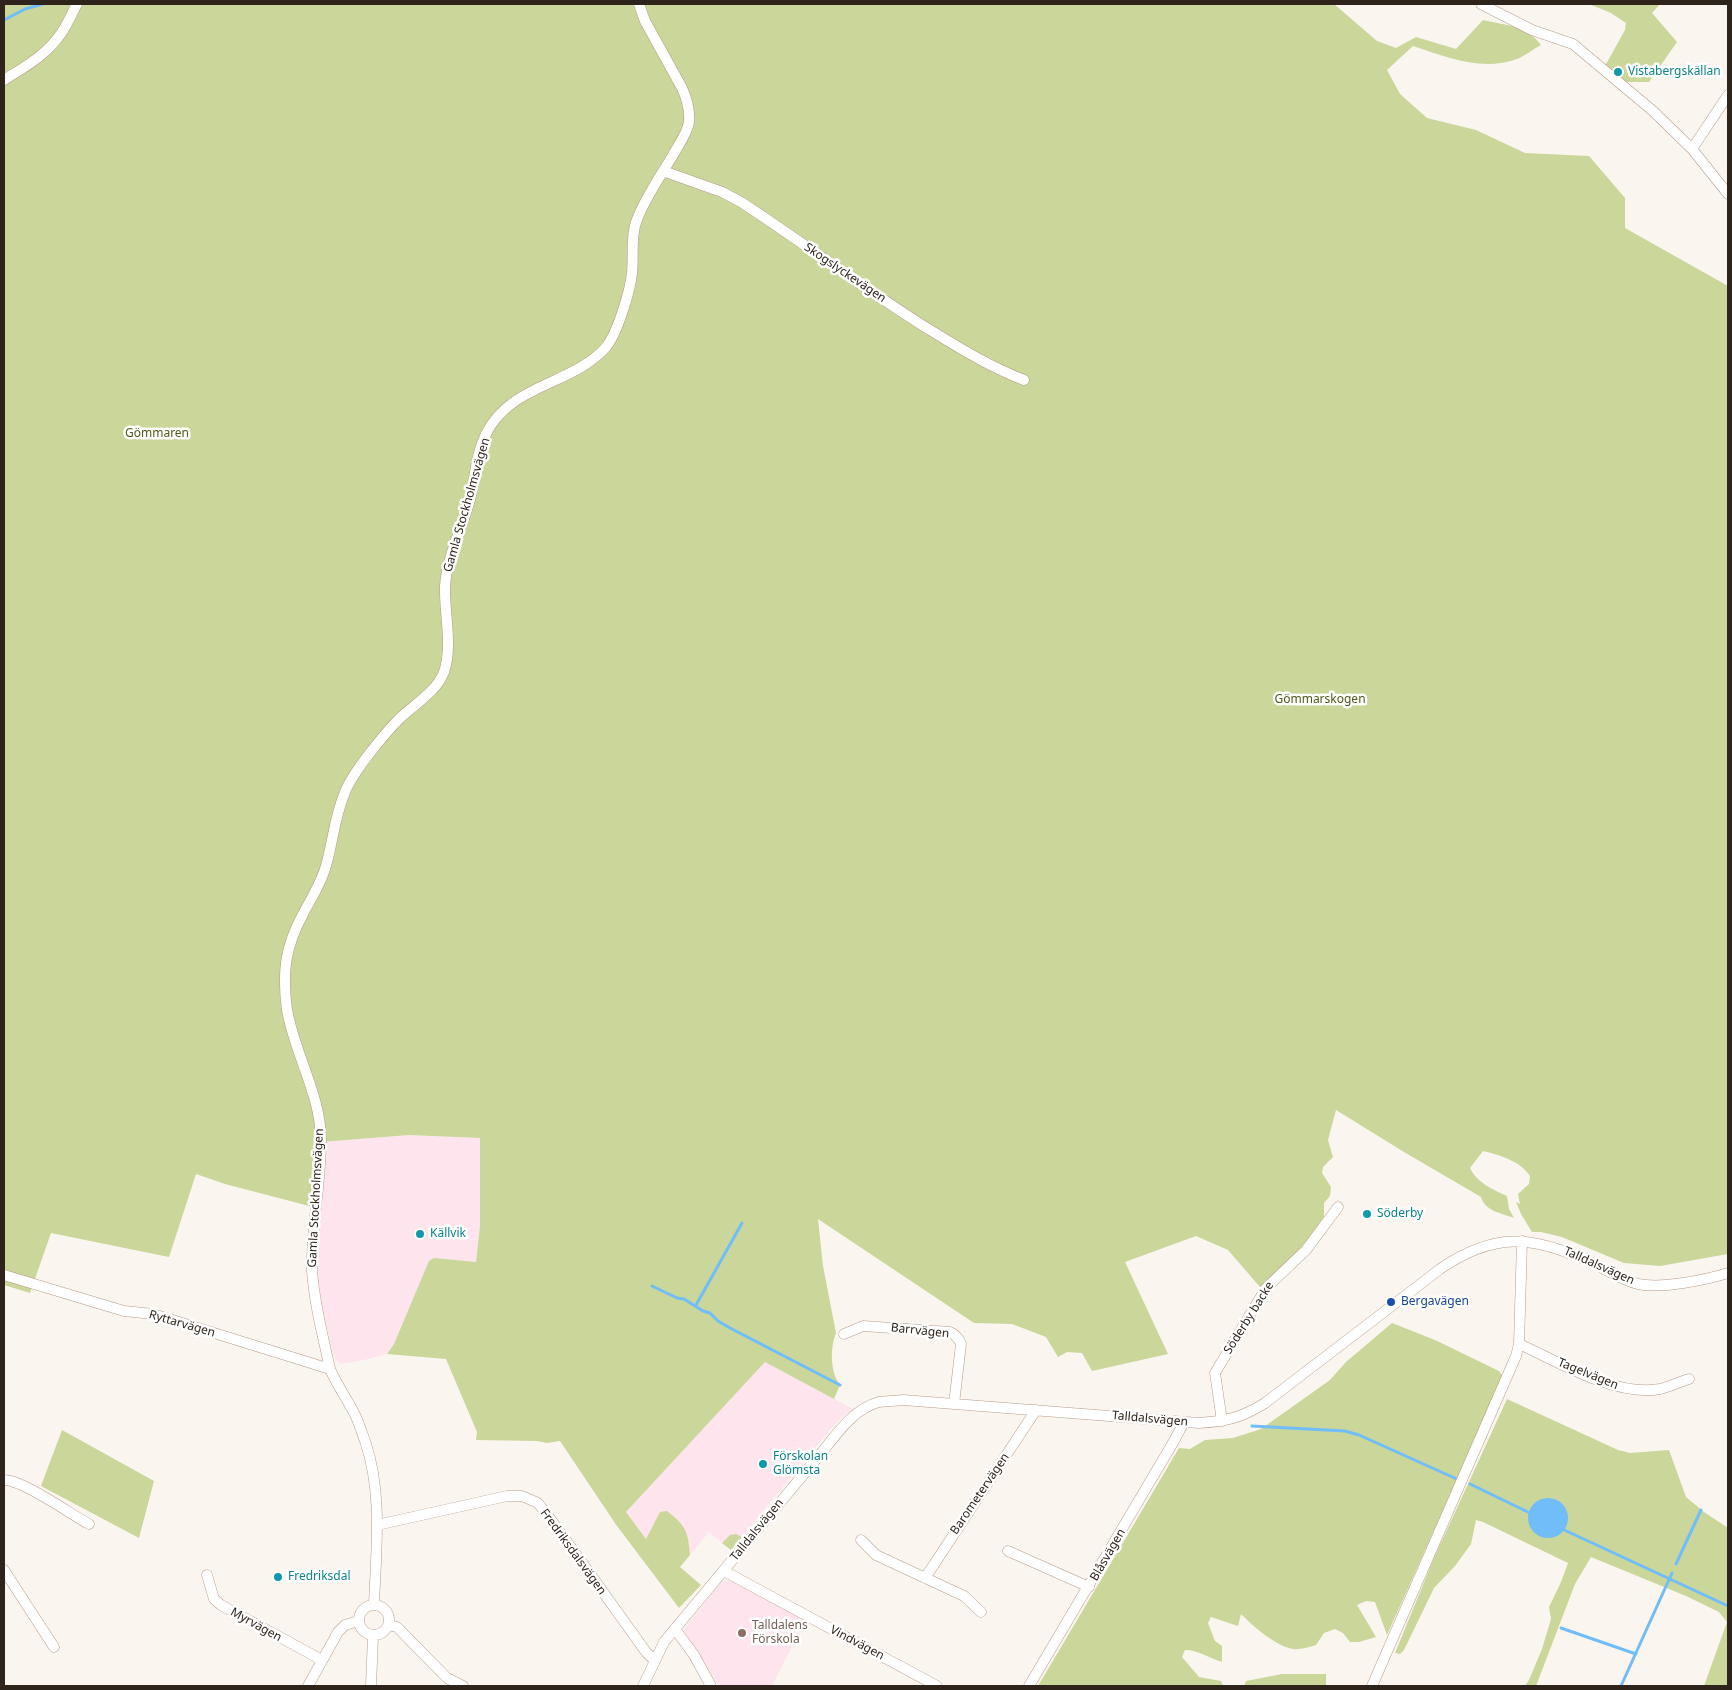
<!DOCTYPE html>
<html>
<head>
<meta charset="utf-8">
<style>
  body { margin:0 }
  #map { position:relative; width:1732px; height:1690px; overflow:hidden; background:#fbf5f0; font-family:"Noto Sans",sans-serif }
  canvas { display:block }
  .frame { position:absolute; inset:0; border:5px solid #2f241b; pointer-events:none }
</style>
</head>
<body>
<div id="map">
<canvas width="1732" height="1690"></canvas>
<div class="frame"></div>
</div>
<script>
const context = document.querySelector('canvas').getContext('2d');
context.lineJoin = 'round';
function paint(path, color) {
  context.fillStyle = color;
  context.fill(path, 'evenodd');
}
function trace(path, color, width, dash) {
  context.strokeStyle = color;
  context.lineWidth = width;
  context.lineCap = dash ? 'butt' : 'round';
  context.setLineDash(dash || []);
  context.stroke(path);
}
function write(font, color, halo, rows, align = 'center') {
  context.font = font + ' "Noto Sans",sans-serif';
  context.lineWidth = 5;
  context.setLineDash([]);
  context.textBaseline = 'middle';
  context.strokeStyle = halo;
  context.fillStyle = color;
  for (const [text, x, y, turn = 0] of rows) {
    context.save();
    context.translate(x, y);
    context.rotate((+turn || 0) * Math.PI / 180);
    context.textAlign = isNaN(turn) ? turn : align;
    if (halo) context.strokeText(text, 0, 0);
    context.fillText(text, 0, 0);
    context.restore();
  }
}
const education = new Path2D(`
  M409,1135L480,1138V1226L476,1262L434,1258L394,1344L387,1354L364,1360L341,1364L336,1360L331,1345L321,1301L317,1269L313,1254L321,1142Z
  M765,1362L853,1409L843,1416L834,1425L731,1550L709,1532L690,1555L689,1543L651,1528L646,1539L626,1512Z
  M723,1580L735,1582L805,1621L772,1686H719L686,1638L684,1629Z`);
const green = new Path2D(`
  M4,4H1334L1377,41L1396,48L1416,37L1456,49L1483,20C1504,25 1528,26 1541,45C1533,49 1525,56 1517,59C1482,72 1447,57 1413,46L1387,70L1400,94L1427,118L1476,130L1525,153L1589,156L1625,198V228L1728,286V1254L1660,1266L1624,1263L1562,1237L1541,1232H1532L1521,1214L1516,1202L1520,1204L1518,1194L1529,1184L1530,1176C1520,1161 1500,1155 1483,1151L1470,1168C1477,1183 1494,1190 1507,1196L1509,1209L1514,1218C1501,1213 1485,1211 1481,1197L1404,1152L1336,1110L1328,1140L1333,1157L1323,1167L1322,1173L1331,1187L1330,1196L1324,1203V1217L1314,1235L1260,1287L1228,1250L1196,1236L1125,1262L1168,1354L1092,1371L1082,1353L1067,1352L1058,1357L1046,1337L1012,1324L974,1323L818,1219L823,1266L836,1333C830,1348 830,1372 840,1385L834,1399L765,1362L626,1512L646,1539L660,1512L667,1511C686,1526 688,1531 690,1555L680,1567L701,1585L679,1608L617,1526L560,1441L547,1443L537,1441L476,1440L477,1432L446,1359L387,1354L394,1344L429,1261L434,1258L476,1262L480,1226V1138L409,1135L321,1142L317,1208L225,1184L196,1174L169,1257L51,1233L30,1293L4,1285Z
  M1589,4H1660L1652,13L1677,42L1649,82H1624L1605,66L1625,30L1626,23L1611,13Z
  M1392,1323L1435,1340L1499,1371L1503,1377L1387,1635L1375,1602L1366,1601L1357,1605L1376,1637L1359,1642H1350L1343,1633L1335,1629L1324,1633L1316,1645C1309,1647 1300,1650 1293,1649C1274,1645 1254,1627 1241,1614L1238,1626L1211,1617L1208,1623L1215,1641L1222,1646V1662C1209,1658 1198,1650 1185,1650L1182,1657L1199,1677L1221,1681L1223,1686H1038L1179,1448L1190,1449L1205,1440L1233,1438L1261,1429L1330,1380L1346,1362Z
  M1507,1399L1618,1450L1630,1453L1669,1450L1686,1497L1704,1512L1728,1528V1686H1704L1727,1622L1719,1612L1686,1596L1591,1557L1575,1584L1536,1686H1525L1529,1680L1542,1649L1551,1619L1549,1607L1561,1582L1568,1563L1483,1522L1476,1520L1471,1544L1455,1566L1434,1588L1404,1650L1400,1654L1395,1653L1434,1558Z
  M62,1430L154,1481L139,1538L41,1486Z
  M736,1534L742,1537L731,1550L722,1543L730,1535Z
  M1282,1674H1326V1686H1244L1246,1681Z`);
const water = new Path2D(`
  M1528 1518a20 20 0 1 1 40 0a20 20 0 1 1-40 0Z`);
const stream = new Path2D(`
  M4,20L25,9L43,4
  M652,1286L677,1298L684,1299L703,1311L710,1313L718,1321L730,1328L840,1385
  M696,1305L742,1223
  M1252,1426L1345,1431L1359,1435L1459,1480
  M1470,1484L1532,1514
  M1560,1528L1728,1606
  M1676,1564L1701,1510
  M1561,1628L1636,1654
  M1621,1686L1672,1573`);
const minor = new Path2D(`
  M1481,4L1532,30L1573,44L1653,111L1692,149L1728,194
  M4,80C26,66 47,55 62,32C68,23 72,13 77,4
  M1692,149L1728,95
  M663,171L722,192L741,202C805,244 866,290 930,330C961,349 990,367 1024,380
  M4,1275L124,1311L153,1314L330,1369
  M844,1334L863,1326L950,1332C956,1335 959,1338 961,1344L954,1404
  M1519,1344C1560,1362 1614,1397 1660,1389C1669,1387 1679,1382 1689,1379
  M1222,1421L1215,1373L1266,1288L1306,1250L1338,1207
  M4,1480C23,1480 70,1514 89,1524
  M377,1525L507,1496H522L538,1503L555,1525L646,1652L654,1660
  M861,1540L876,1555L964,1596L981,1612
  M1008,1551L1089,1587
  M4,1570L54,1647
  M724,1571L937,1686
  M207,1575L214,1599L221,1605L322,1660
  M925,1578L1036,1410
  M359 1620a15 15 0 1 1 30 0a15 15 0 1 1-30 0Z
  M374,1605C376,1550 383,1493 365,1441C361,1430 358,1419 352,1409C345,1396 336,1383 330,1369C323,1336 314,1303 312,1270C311,1227 321,1184 321,1141C321,1095 295,1055 287,1010C282,973 285,947 303,914C311,899 320,885 325,869C333,843 334,818 345,792C353,772 384,734 400,718C415,704 437,691 444,672C453,646 444,612 445,586C447,557 461,531 469,503C476,479 474,459 486,434C510,384 573,385 606,347C617,334 630,292 632,273C634,255 630,235 638,217C647,195 661,175 673,155C679,144 687,134 689,122C690,111 687,99 682,88L645,21L639,4
  M389,1625L397,1627L447,1678L463,1686
  M675,1629L694,1655L711,1686
  M308,1686L338,1632L345,1625L358,1621
  M371,1686L373,1636
  M643,1686L664,1642L823,1451C838,1432 855,1408 879,1402C887,1401 896,1401 903,1400L1199,1423C1227,1421 1241,1418 1265,1403L1440,1269C1494,1232 1532,1235 1590,1262C1606,1269 1621,1280 1638,1284C1662,1289 1705,1280 1728,1273
  M1029,1686L1174,1441L1184,1422
  M1372,1686L1516,1356L1519,1344L1522,1241`);
const markers = [
  [1618,72,5,"#0f9aa8"],
  [1367,1214,5,"#0f9aa8"],
  [420,1234,5,"#0f9aa8"],
  [1391,1302,5,"#1a4fb4"],
  [763,1464,5,"#0f9aa8"],
  [278,1577,5,"#0f9aa8"],
  [742,1633,5,"#8d6e63"]
];
const cultureNames = [
  ["Vistabergskällan",1628,72],
  ["Söderby",1377,1214],
  ["Källvik",430,1234],
  ["Förskolan",773,1457],
  ["Glömsta",773,1471],
  ["Fredriksdal",288,1577]
];
const streetNames = [
  ["Skogslyckevägen",845,273,34],
  ["Gamla Stockholmsvägen",467,505,-74],
  ["Gamla Stockholmsvägen",316,1198,-87],
  ["Talldalsvägen",1599,1266,24],
  ["Söderby backe",1249,1318,-58],
  ["Ryttarvägen",182,1324,16],
  ["Barrvägen",920,1331,6],
  ["Tagelvägen",1588,1374,22],
  ["Talldalsvägen",1150,1419,5],
  ["Barometervägen",980,1494,-56],
  ["Talldalsvägen",757,1530,-51],
  ["Fredriksdalsvägen",573,1552,54],
  ["Blåsvägen",1108,1555,-60],
  ["Myrvägen",256,1625,29],
  ["Vindvägen",857,1643,28]
];
const parkNames = [
  ["Gömmaren",157,434],
  ["Gömmarskogen",1320,700]
];
const transitNames = [
  ["Bergavägen",1401,1302]
];
const educationNames = [
  ["Talldalens",752,1626],
  ["Förskola",752,1640]
];
paint(education, '#fde4ed');
paint(green, '#cad69a');
paint(water, '#71bdfa');
trace(stream, '#71bdfa', 3);
trace(minor, '#b89b86', 11);
trace(minor, '#fff', 10);
for (const [x, y, r, color] of markers) {
  const dot = new Path2D();
  dot.arc(x, y, r, 0, 2 * Math.PI);
  context.fillStyle = color;
  context.fill(dot);
  trace(dot, '#fff', 2);
}
write('12px', '#0d838f', '#fff', cultureNames, 'left');
write('12px', '#2f241b', '#fff', streetNames);
write('12px', '#515a1a', '#fff', parkNames);
write('12px', '#164399', '#fff', transitNames, 'left');
write('12px', '#785e54', '#fff', educationNames, 'left');
</script>
</body>
</html>
